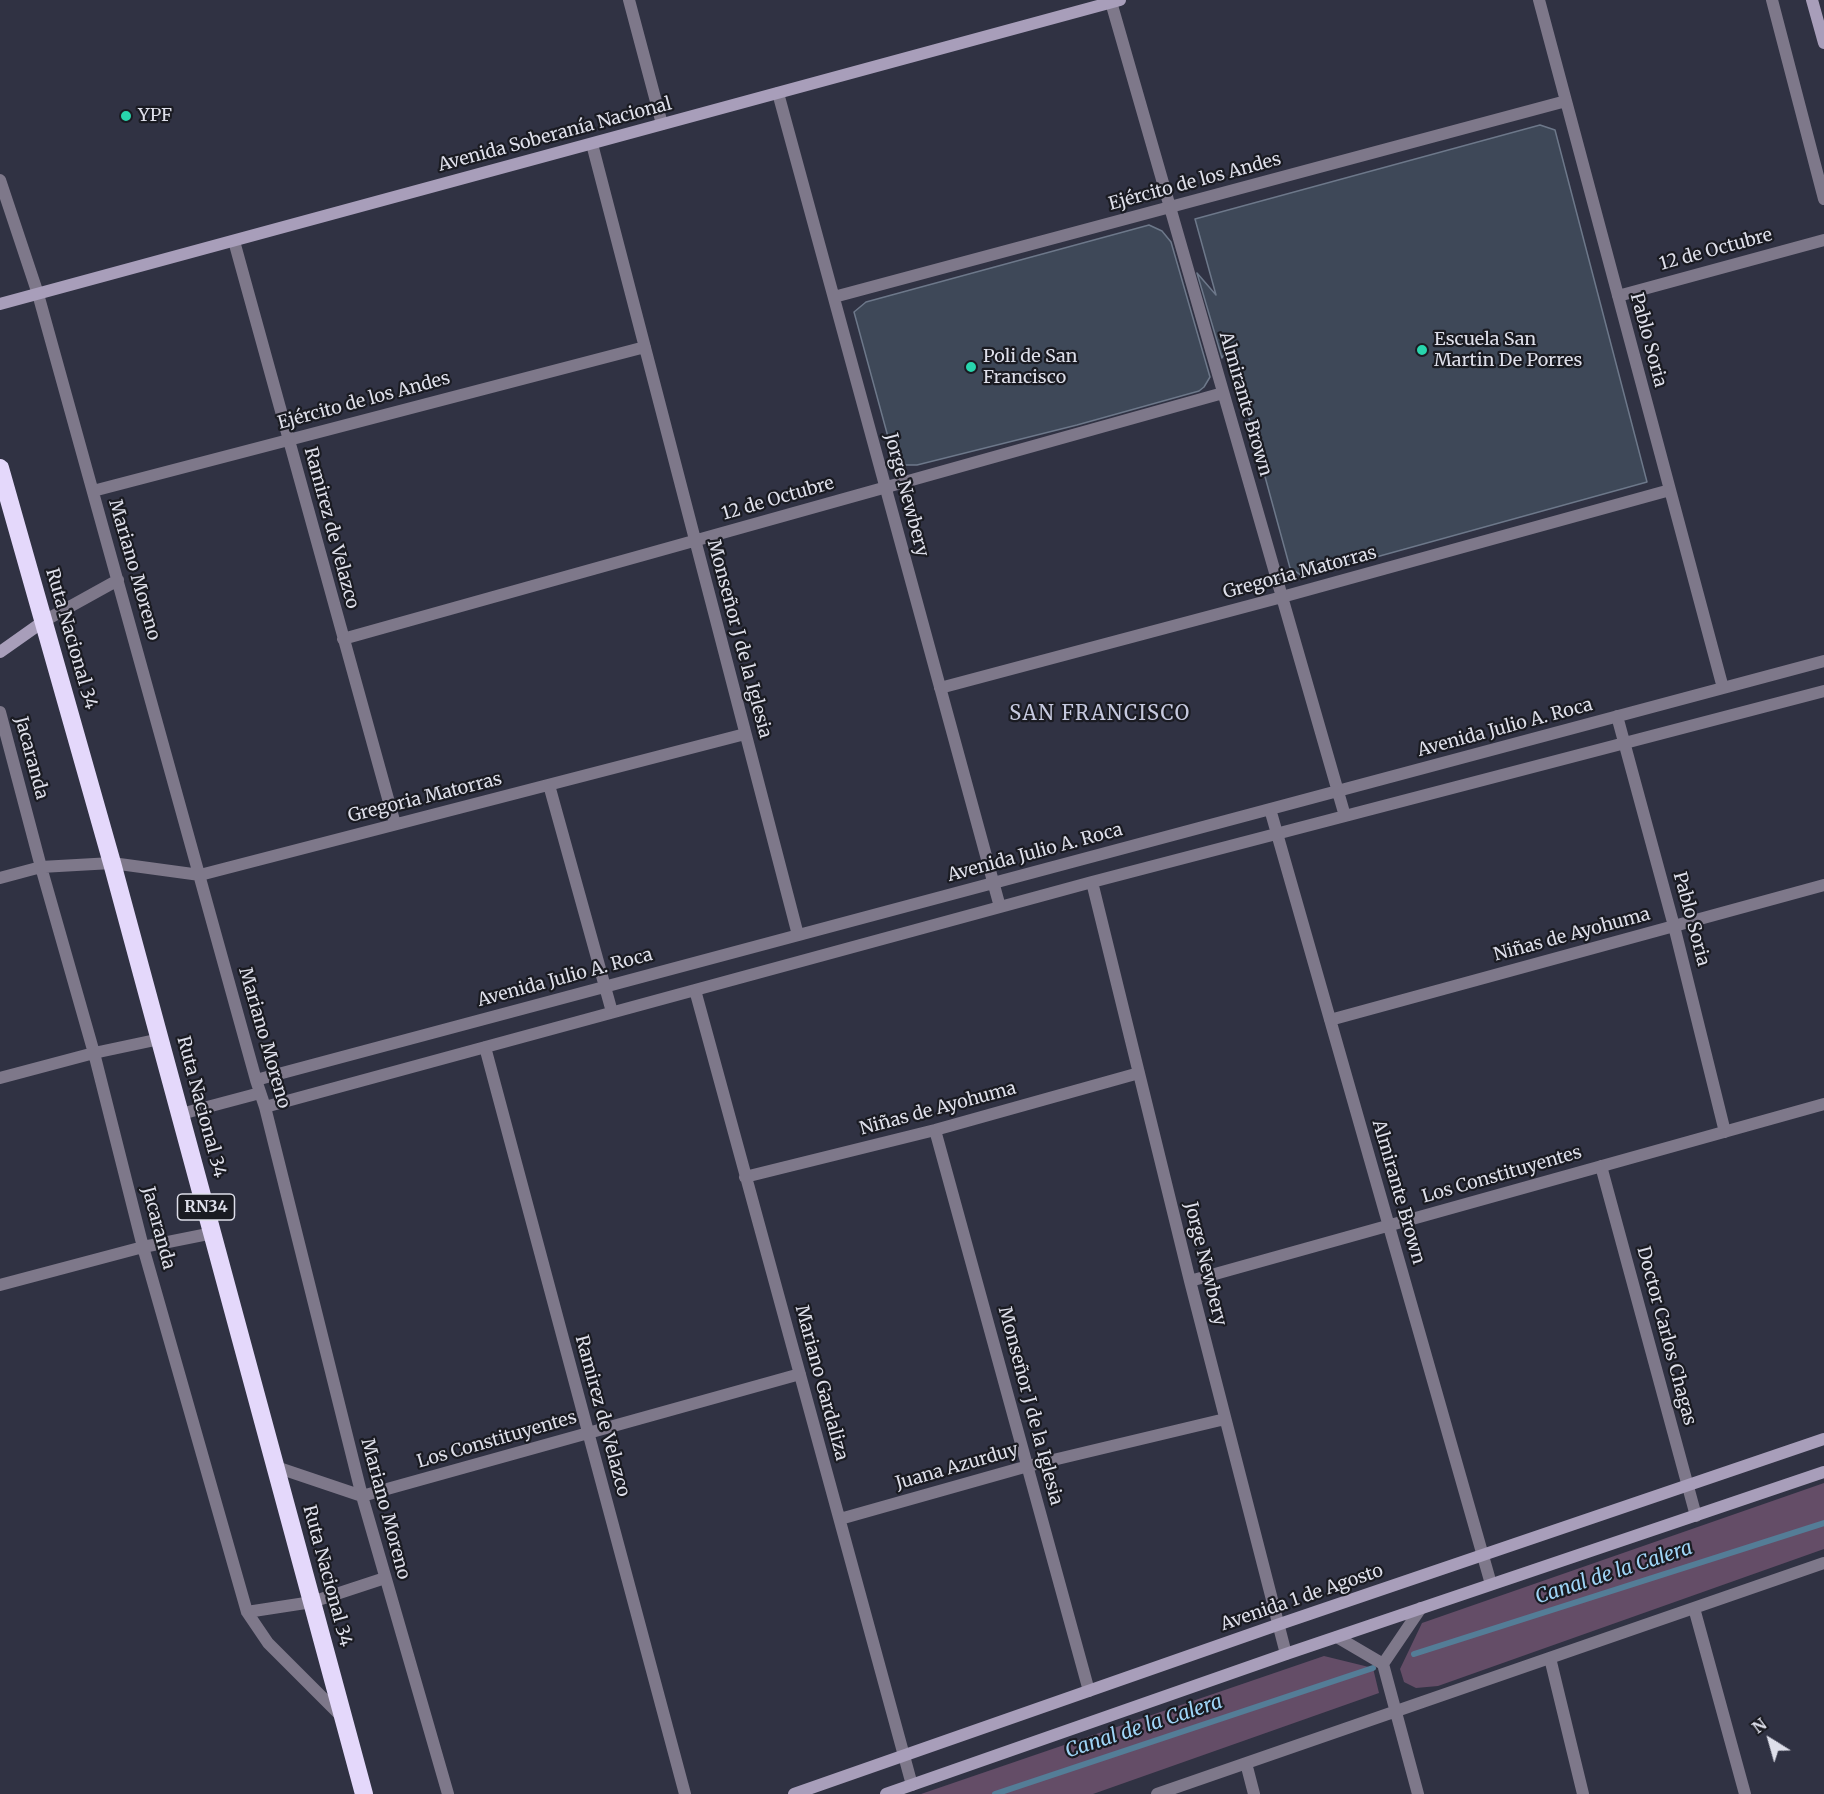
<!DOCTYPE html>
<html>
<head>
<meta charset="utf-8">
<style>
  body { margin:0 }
  #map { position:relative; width:1824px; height:1794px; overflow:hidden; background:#303243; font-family:Merriweather,serif }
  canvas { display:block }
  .north { position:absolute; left:1740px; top:1710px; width:60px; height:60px; -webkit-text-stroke:4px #1a1b22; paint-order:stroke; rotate:323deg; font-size:16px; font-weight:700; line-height:24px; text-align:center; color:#dedfea }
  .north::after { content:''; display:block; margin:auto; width:21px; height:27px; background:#dedfea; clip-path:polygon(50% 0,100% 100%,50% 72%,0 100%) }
</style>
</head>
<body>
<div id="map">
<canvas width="1824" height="1794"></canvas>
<div class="north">N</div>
</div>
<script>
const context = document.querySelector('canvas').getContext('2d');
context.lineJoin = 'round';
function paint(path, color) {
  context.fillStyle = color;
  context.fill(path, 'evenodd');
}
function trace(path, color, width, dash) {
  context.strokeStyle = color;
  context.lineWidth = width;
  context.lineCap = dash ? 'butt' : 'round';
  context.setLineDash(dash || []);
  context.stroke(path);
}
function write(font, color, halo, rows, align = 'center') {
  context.font = font + ' Merriweather,serif';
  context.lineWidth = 4.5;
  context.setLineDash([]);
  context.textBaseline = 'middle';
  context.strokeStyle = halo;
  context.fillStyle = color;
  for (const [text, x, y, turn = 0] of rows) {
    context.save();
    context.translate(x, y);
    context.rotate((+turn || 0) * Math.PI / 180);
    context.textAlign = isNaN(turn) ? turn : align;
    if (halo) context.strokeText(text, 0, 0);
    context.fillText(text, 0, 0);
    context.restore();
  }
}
const green = new Path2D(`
  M1824,1483V1549L1438,1686L1416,1688L1404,1682L1400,1669L1422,1623Z
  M1324,1656L1373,1668L1379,1693L1093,1794H921Z`);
const stream = new Path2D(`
  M1414,1654L1824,1523
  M995,1794L1373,1668`);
const building = new Path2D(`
  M1540,125L1555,130L1647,482L1304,577L1290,568L1229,345L1222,358L1197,273L1216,295L1195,219Z
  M1149,225L1162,231L1171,242L1210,377L1204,387L1199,391L1077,425L917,465H904L894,459L854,312L866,302Z`);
const street = new Path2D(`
  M629,0L662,124
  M1539,0L1723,688
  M1772,0L1824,199
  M1111,2L1345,816
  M778,93L1000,907
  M592,144L798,935
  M0,180L38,294L256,1080L265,1107L362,1496L448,1794
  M234,241L395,824
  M1618,296L1824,240
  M834,297L1566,101
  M93,491L645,347
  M44,621L118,580
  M343,639L1223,393
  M940,688L1282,597L1670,490
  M0,712L41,867L94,1053L143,1247L247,1612L268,1643L343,1718
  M1617,716L1674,926L1725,1132
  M549,785L612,1012
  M1270,809L1491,1584
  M0,878L41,867L112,863L200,875L745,734
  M1092,882L1190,1281L1286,1654
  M695,990L912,1785
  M1330,1020L1824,885
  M485,1047L685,1794
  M0,1078L94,1053L160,1039
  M256,1080L1824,661
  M265,1107L1092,882L1824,691
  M181,1114L260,1093
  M935,1130L1089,1691
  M1601,1166L1696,1516
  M745,1177L935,1130L1139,1073
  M1190,1281L1824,1104
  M0,1285L143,1247L213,1233
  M276,1467L362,1496L800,1374
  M840,1519L1028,1466L1225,1419
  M1694,1608L1745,1794
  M247,1612L312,1602L385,1578
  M1337,1637L1383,1664
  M1550,1658L1583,1794
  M1383,1664L1418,1794
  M1383,1664L1421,1608
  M1246,1763L1254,1794
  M1157,1794L1824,1563`);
const secondary = new Path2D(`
  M1812,0L1824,43
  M0,304L1120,0
  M0,652L44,621
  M794,1794L1277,1625L1824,1439
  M886,1794L1286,1654L1824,1472`);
const highway = new Path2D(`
  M0,468L112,863L364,1794`);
const markers = [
  [126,116,6,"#28d5ad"],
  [1422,350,6,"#28d5ad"],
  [971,367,6,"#28d5ad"]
];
const shields = [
  [206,1207,57]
];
const shieldNames = [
  ["RN34",206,1207]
];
const poiNames = [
  ["YPF",138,116],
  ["Escuela San",1434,340],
  ["Martin De Porres",1434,361],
  ["Poli de San",983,357],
  ["Francisco",983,378]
];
const streetNames = [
  ["Avenida Soberanía Nacional",555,135,-15],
  ["Ejército de los Andes",1195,182,-15],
  ["12 de Octubre",1716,250,-15],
  ["Pablo Soria",1648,340,75],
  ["Ejército de los Andes",364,401,-15],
  ["Almirante Brown",1245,404,74],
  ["Jorge Newbery",906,495,75],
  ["12 de Octubre",778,499,-16],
  ["Ramirez de Velazco",331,528,75],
  ["Mariano Moreno",134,570,74],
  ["Gregoria Matorras",1300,573,-15],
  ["Ruta Nacional 34",71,639,74],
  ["Monseñor J de la Iglesia",739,639,75],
  ["Avenida Julio A. Roca",1505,728,-15],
  ["Jacaranda",31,758,75],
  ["Gregoria Matorras",425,798,-14],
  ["Avenida Julio A. Roca",1035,853,-15],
  ["Pablo Soria",1691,919,75],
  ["Niñas de Ayohuma",1572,935,-15],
  ["Avenida Julio A. Roca",565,978,-15],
  ["Mariano Moreno",264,1038,74],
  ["Ruta Nacional 34",201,1107,75],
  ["Niñas de Ayohuma",938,1109,-15],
  ["Los Constituyentes",1502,1175,-16],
  ["Almirante Brown",1398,1192,74],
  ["Jacaranda",158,1228,75],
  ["Jorge Newbery",1205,1264,76],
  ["Doctor Carlos Chagas",1666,1336,75],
  ["Mariano Gardaliza",821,1383,75],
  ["Monseñor J de la Iglesia",1030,1406,75],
  ["Ramirez de Velazco",602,1416,75],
  ["Los Constituyentes",497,1440,-16],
  ["Juana Azurduy",957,1467,-16],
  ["Mariano Moreno",385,1509,75],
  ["Ruta Nacional 34",327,1576,75],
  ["Avenida 1 de Agosto",1302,1598,-19]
];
const neighbourhoodNames = [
  ["SAN FRANCISCO",1100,714]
];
const waterNames = [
  ["Canal de la Calera",1614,1573,-18],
  ["Canal de la Calera",1144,1727,-18]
];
paint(green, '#644d67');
trace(stream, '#547d97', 6);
paint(building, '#3e4858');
trace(building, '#6d788a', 1.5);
trace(street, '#7e788a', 12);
trace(secondary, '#a89eba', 12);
trace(highway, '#e4d8fb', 18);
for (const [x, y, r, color] of markers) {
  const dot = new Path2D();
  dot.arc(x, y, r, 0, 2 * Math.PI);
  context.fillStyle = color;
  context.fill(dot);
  trace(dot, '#1a1b22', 2);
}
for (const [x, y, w] of shields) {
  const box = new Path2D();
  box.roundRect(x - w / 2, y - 13, w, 26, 4.5);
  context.fillStyle = '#1a1b22';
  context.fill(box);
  trace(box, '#dedfea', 1.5);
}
write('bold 16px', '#dedfea', null, shieldNames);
write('18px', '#dedfea', '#1a1b22', poiNames, 'left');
write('18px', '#dedfea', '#1a1b22', streetNames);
context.letterSpacing = '1.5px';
write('20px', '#c6c9df', '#1a1b22', neighbourhoodNames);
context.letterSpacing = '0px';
write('italic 20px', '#9fd5f7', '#1a1b22', waterNames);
</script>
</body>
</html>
